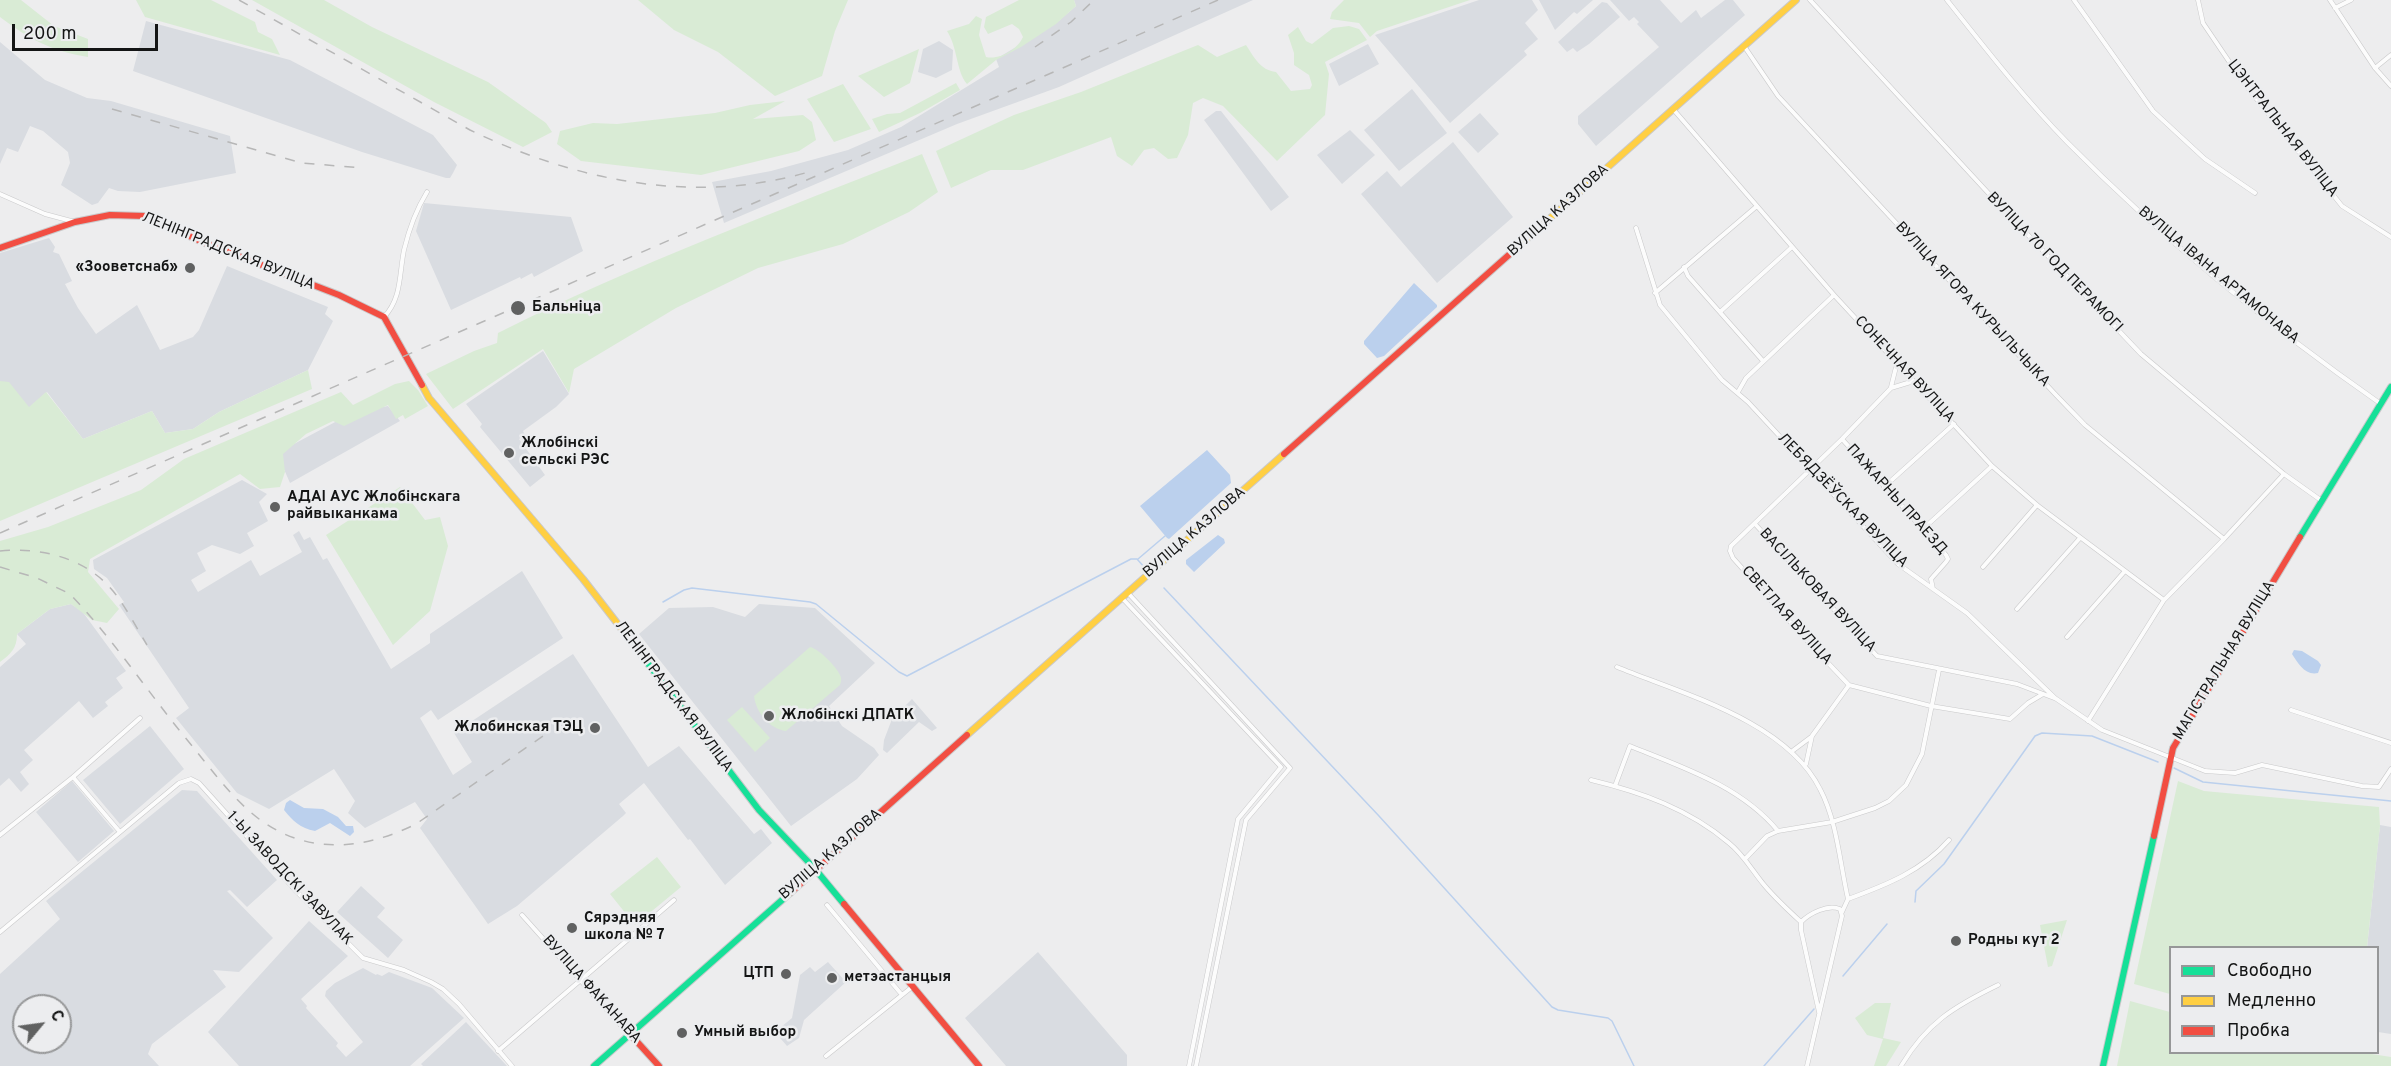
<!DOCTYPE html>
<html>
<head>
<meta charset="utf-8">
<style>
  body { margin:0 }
  #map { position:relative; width:2391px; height:1066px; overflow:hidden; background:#ededee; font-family:Overpass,sans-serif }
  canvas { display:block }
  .legend { position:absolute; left:2169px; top:946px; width:210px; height:108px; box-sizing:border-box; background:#ecedef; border:2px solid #969798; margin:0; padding:8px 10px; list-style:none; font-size:18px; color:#141515 }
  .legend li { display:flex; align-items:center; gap:12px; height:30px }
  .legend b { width:30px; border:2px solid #969798 }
  .north { position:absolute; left:12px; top:994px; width:60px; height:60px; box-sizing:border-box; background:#ecedef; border:2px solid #969798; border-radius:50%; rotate:61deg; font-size:16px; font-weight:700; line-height:24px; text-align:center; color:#141515 }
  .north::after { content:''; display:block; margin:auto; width:21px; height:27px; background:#606161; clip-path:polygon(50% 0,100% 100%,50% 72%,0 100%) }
  .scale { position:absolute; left:12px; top:24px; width:146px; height:27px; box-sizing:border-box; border:3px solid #141515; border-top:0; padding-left:8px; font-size:18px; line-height:21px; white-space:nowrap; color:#141515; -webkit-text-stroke:4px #ecedef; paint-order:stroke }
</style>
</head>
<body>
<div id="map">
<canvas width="2391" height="1066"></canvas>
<ul class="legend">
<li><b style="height:8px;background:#16e098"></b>Свободно</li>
<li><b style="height:8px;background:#ffcf43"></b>Медленно</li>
<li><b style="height:8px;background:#f24e42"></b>Пробка</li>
</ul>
<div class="north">С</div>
<div class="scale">200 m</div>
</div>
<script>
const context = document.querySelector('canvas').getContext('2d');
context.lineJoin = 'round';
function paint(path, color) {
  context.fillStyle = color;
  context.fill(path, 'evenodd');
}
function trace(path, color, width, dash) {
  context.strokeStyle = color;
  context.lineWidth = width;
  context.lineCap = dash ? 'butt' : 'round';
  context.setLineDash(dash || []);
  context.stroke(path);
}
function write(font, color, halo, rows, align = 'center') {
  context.font = font + ' Overpass,sans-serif';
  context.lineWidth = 5;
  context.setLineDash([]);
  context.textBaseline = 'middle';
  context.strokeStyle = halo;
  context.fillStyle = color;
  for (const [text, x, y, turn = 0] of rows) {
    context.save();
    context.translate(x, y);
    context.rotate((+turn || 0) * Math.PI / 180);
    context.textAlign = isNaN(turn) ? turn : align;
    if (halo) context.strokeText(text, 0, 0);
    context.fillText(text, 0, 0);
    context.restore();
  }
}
const built = new Path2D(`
  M1074,0H1253L1059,87L957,124L724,223L712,182L771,171L848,150L901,127L999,67L996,59L1056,23L1076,6Z
  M1479,0H1532L1538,10L1525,23L1538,39L1524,51L1527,55L1450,123L1375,35Z
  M1539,0H1593L1577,14L1574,12L1555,30Z
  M1610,0H1660L1681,23L1696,10L1701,18L1725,0H1733L1745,15L1596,146L1578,124V116L1659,47L1637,24L1639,22L1634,17L1629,21Z
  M1602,2L1607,3L1620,17L1589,44L1577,52L1573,48L1567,52L1558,42Z
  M146,21L290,60L433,135L457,165L453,173L450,178H446L362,152L133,71Z
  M939,41L953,50L952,70L936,78L918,72L923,49Z
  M0,42L45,80L87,98L111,101L230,136L236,173L140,192L118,191L109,188L98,203L92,205L61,185L70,163L68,152L43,131L30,126L18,152L7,148L0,164Z
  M1368,44L1379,64L1339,86L1329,64Z
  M1412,89L1447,133L1399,171L1364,130Z
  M1216,111H1221L1289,197L1271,211L1204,120Z
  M1480,113L1499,134L1478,153L1458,132Z
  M1350,130L1375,155L1342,184L1317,155Z
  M1453,142L1513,217L1437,283L1361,194L1387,171L1401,187Z
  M424,203L571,217L583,251L534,277L532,273L521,279L520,277L451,310L416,231Z
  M49,238L55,247L53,252L59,254L72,281L65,284L78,308L96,334L137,305L160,350L193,337L199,330L227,266L328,307L325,314L333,321L308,370L219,412L193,429L165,433L152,411L83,439L47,392L29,408L0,390V253Z
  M543,351L569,394L556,407L523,431L525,435L519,439L545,475L530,487L480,427L482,424L466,404Z
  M388,406L400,421L290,483L277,453L354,412Z
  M242,480L267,494L259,502L268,521L247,533L254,546L240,554L212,545L197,553L206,571L191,580L198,592L251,560L260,576L302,552L293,535L299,531L304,540L310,537L323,560L327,558L391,669L430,643V634L522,571L563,638L438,720L431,710L420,718L453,775L472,762L454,733L573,654L648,767L679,746L754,834L761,829L772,843L725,885L690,839L688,840L644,783L619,804L626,813L623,816L517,906L488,924L420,828L427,819L415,802L365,828L348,813L355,801L334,769L269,809L237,793L176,718L189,708L119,605L124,602L107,578L94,569L93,560Z
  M71,604L82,611L126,671L116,678L123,688L105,702L108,706L93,718L79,701L24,750L33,760L20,772L29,784L21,792L9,778L0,786V667L26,644L17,634L50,609Z
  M759,604L815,608L875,663L829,706L842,726L874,748L879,755L857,779L791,826L639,634L669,608L713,607L745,617Z
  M912,699L937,728L932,731L919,722L887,753L883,750L884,740L892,719Z
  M150,726L184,769L120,824L83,780Z
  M72,781L114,831L78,862L36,812Z
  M182,790L197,791L277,880L247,907L230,890L227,891L273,938L239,972L213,970L226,987L152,1044L148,1054L159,1066H0V974L60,919L46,901ZM24,1006H60V1042H24Z
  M2380,825L2391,827V1034L2378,1032V948H2367Z
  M361,886L385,908L377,917L403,940L388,958L337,912Z
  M309,921L348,956L301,999L307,1006L306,1008L338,1043L336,1046L346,1057L363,1042L325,996L326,991L335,983L363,968L376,975L377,974L382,976L389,972L432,988L464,1018L410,1066H239L208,1032Z
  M1038,952L1127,1055V1066H1006L965,1018Z
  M828,962L846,982L804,1020L799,1038L787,1046L775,1032L792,1018L800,975L810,967L815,972Z
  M466,1022L507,1066H423L421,1064Z`);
const green = new Path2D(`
  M0,0H21L54,26L88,39V57C51,51 29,39 0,17Z
  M136,0H211L255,22L258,32L272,39L280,55L145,17Z
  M252,0H324L372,27L488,82L546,123L552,132L523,147L434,102Z
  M638,0H848L835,31L822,76L775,96L718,52L674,30Z
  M1019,0H1074L1076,6L1056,24L1021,47L996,60L967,84C956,71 958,48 947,31L969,24L976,16L982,19L979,35L986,57C1000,60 1017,50 1023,37L1019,29L1012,24L988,34L984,27L986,17Z
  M1344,0H1470L1377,31L1370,37L1359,23L1330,19L1332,12Z
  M1349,26L1359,29L1367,40L1325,62L1329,74L1325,115L1277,161L1223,106L1203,98L1193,103L1188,135L1177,158L1168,159L1154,148L1144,150L1132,166L1117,156L1111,137L1023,170H991L951,188L936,151L1014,115L1081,92L1198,45L1217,57L1246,45C1254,57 1260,70 1276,72L1291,91L1310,89L1312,85L1309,75L1294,65V53L1288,35L1298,27L1306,41L1312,44L1333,28Z
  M919,49L910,83L884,97L858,76Z
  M956,83L960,90L920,113L879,132L872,119L887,114L900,113Z
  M843,84L871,129L834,142L807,99Z
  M785,101L753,119L803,115L812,122L816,140L799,151L701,175L581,161L557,144L560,131L593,123L617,124L715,113L750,105Z
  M922,154L938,192L909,212L843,244L758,268L676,308L574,369L569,393L543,349L453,409L426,374L474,351L497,343L498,333C635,264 779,211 922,154Z
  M308,370L312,389L0,521V381L9,382L29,407L46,392L83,439L152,411L165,433L193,429L219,412Z
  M409,381L418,390L428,406L405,419L403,415L396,419L388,405L344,426L333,421L306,434L283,454L285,472L280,487L260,489L240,474L90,559L88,572L119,609L107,623L92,620L71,604L50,609L17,634C17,648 11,654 0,662V541L48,527L141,490L184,459L341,392L353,405L395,384Z
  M400,487L425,520L440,517L448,546L430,611L393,645L326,535Z
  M810,647C819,649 836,666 840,675C842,679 841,682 840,685L786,731C770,729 756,713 754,696Z
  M742,707L770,738L755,752L727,720Z
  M2178,781L2204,791L2379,807L2380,826L2367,947L2170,948V994L2134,984Z
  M657,857L681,887L635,925L610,894Z
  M2067,920L2052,966L2048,967L2040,925Z
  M2130,1001L2170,1012V1052H2359L2391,1057V1066H2117Z
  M1875,1003H1891L1883,1038L1901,1042L1886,1066H1874L1883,1039L1867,1035L1855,1018Z`);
const water = new Path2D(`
  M1414,283L1437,305V307L1384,356L1377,358L1364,344V341Z
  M1207,450L1230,475L1231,483L1169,539L1167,538L1140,506Z
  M1218,535L1224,539L1225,543L1194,572L1186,564V560Z
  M2294,650L2302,651L2318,661L2321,665L2318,673C2305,676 2298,663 2292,654Z
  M290,800L304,808L323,809L338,817L346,826H353L354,832L350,836L330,823L315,831C300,828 293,821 284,810L286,803Z`);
const stream = new Path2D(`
  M1138,559L1165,536
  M1164,588L1379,816L1552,1007L1558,1010L1608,1018L1612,1021L1634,1066
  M663,602L684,590L692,588L810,602L816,604L899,672L907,676L1131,559H1137L1145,568
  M2174,768L2203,782L2391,801
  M1915,902L1916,891L1944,864L2035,736L2042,733L2092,736L2158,762
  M1843,976L1887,924
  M1764,1066L1814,1009`);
const street = new Path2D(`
  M1810,0L1991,196L2141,354L2284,474L2322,501
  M1947,0C1985,48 2024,98 2067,142C2163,239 2269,326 2381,404
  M2074,0L2153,111L2205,159L2255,193
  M2198,0L2203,23L2243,82L2342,206L2391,237
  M2330,0L2375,68L2391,86
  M2335,8L2351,0
  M1744,46L1778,96L2056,395L2085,425L2224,539
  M2375,68L2391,55
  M1673,109L1834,295L1992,466L2037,505L2164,600
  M0,194L45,214L75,222
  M1636,228L1660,305L1722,380L1748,402L1898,564L1967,613L2055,698L2102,730L2205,771L2235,773L2262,765L2362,786L2379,787L2391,769
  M1684,267L1688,276L1763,361
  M1655,293L1757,206
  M1720,312L1792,247
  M384,317C402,298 399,274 404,250C409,229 416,210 427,192
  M1914,381L1891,388L1842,439L1731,546L1730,551L1733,558L1810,644L1849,685L1931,706L2010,719L2028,703L2043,694
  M1891,387L1897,363
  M1738,392L1746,378L1834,295
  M1842,439L1946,555L1948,559L1946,562L1931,579L1933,589
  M1884,487L1954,424
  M1755,524L1877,656L2017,684L2054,698
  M1923,529L1992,466
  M1983,567L2037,505
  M1128,593L1290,768L1246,820L1196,1066
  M1122,598L1281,767L1238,819L1189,1066
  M2017,609L2080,538
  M2067,637L2125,571
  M1617,667C1683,694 1786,721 1820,789C1837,821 1840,864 1848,899
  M2291,710L2391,743
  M2088,721L2164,600L2224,539L2284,474
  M1791,752L1811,737
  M1806,764L1812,736L1849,685
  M73,777L120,832
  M1591,780C1641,792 1689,809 1729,843C1744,855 1753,872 1765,886C1776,899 1789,911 1801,922
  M1615,786L1630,746C1682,767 1741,786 1778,831
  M0,835L73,777L140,718
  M1745,859L1767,836L1778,831L1832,822L1875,808L1889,801L1906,785L1922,754L1939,670
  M1848,899C1886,885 1922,871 1949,840
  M827,905L902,995
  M1842,912L1848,899
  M522,915L624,1029L630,1034
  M0,932L179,783L191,779L199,783L296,891L363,958L404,970L431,982L443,989L459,1004L512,1066
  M498,1051L674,900
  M826,1056L912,987
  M1807,1066L1842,916L1840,909C1828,904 1810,913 1801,922V930L1819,1012
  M1901,1066C1927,1023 1953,1007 1998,985`);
const fast = new Path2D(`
  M2300,537L2391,387
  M624,632L759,810L815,869L844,904
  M594,1066L790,893
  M2103,1066L2154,836`);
const slow = new Path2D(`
  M1511,253L1796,0
  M422,385L429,398L583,579L624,632
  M967,735L1284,454`);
const jam = new Path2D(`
  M0,248L75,222L110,215L145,216L205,243L339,295L384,317L422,385
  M1284,454L1511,253
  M2154,836L2173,748L2300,537
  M790,893L967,735
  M844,904L979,1066
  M630,1034L659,1066`);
const rail = new Path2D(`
  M239,0L470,130C576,181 696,206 812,171
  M1035,47L1071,22L1094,0
  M112,109L302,163L362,168
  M0,533L1218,0
  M0,551C41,547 86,558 113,591C126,607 136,627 147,645
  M0,567L37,578L70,594C115,641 151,697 193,747C210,768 227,791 247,809C297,855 358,853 416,824L543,736`);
const markers = [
  [190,268,6,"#606161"],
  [518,308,8,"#606161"],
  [509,453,6,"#606161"],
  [275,507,6,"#606161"],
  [769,716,6,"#606161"],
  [595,728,6,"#606161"],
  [572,928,6,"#606161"],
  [1956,941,6,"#606161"],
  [786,974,6,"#606161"],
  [832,978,6,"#606161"],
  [682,1033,6,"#606161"]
];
const streetNames = [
  ["ЦЭНТРАЛЬНАЯ ВУЛІЦА",2282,129,52],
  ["ВУЛІЦА КАЗЛОВА",1559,211,-42],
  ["ЛЕНІНГРАДСКАЯ ВУЛІЦА",228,252,22],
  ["ВУЛІЦА 70 ГОД ПЕРАМОГІ",2054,263,46],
  ["ВУЛІЦА ІВАНА АРТАМОНАВА",2218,276,40],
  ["ВУЛІЦА ЯГОРА КУРЫЛЬЧЫКА",1972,305,47],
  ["СОНЕЧНАЯ ВУЛІЦА",1904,370,47],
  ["ПАЖАРНЫ ПРАЕЗД",1896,500,48],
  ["ЛЕБЯДЗЁЎСКАЯ ВУЛІЦА",1842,501,46],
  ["ВУЛІЦА КАЗЛОВА",1195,533,-41],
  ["ВАСІЛЬКОВАЯ ВУЛІЦА",1817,591,47],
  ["СВЕТЛАЯ ВУЛІЦА",1786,616,48],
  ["МАГІСТРАЛЬНАЯ ВУЛІЦА",2225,661,-59],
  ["ЛЕНІНГРАДСКАЯ ВУЛІЦА",673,697,53],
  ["ВУЛІЦА КАЗЛОВА",831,855,-41],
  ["1-Ы ЗАВОДСКІ ЗАВУЛАК",289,879,47],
  ["ВУЛІЦА ФАКАНАВА",591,990,48]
];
const poiNames = [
  ["«Зооветснаб»",178,268,"right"],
  ["Бальніца",532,308],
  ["Жлобінскі",521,444],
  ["сельскі РЭС",521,461],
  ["АДАІ АУС Жлобінскага",287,498],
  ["райвыканкама",287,515],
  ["Жлобінскі ДПАТК",781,716],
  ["Жлобинская ТЭЦ",583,728,"right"],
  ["Сярэдняя",584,919],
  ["школа № 7",584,936],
  ["Родны кут 2",1968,941],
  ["ЦТП",774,974,"right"],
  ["метэастанцыя",844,978],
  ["Умный выбор",694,1033]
];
paint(built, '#d9dce1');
paint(green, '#d9ebd5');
paint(water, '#bbd0ed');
trace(stream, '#bbd0ed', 1.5);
trace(street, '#c9c9ca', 5);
trace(fast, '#c9c9ca', 8);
trace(slow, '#c9c9ca', 8);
trace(jam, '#c9c9ca', 8);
trace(street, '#fcfcfc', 4);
trace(fast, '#16e098', 6);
trace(slow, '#ffcf43', 6);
trace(jam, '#f24e42', 6);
trace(rail, '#b7b7b7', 1.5, [10, 10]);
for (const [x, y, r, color] of markers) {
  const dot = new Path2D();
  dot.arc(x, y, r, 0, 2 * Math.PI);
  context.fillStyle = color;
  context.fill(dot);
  trace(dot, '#ecedef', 2);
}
write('15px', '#141515', '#ecedef', streetNames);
write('bold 15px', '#141515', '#ecedef', poiNames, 'left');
</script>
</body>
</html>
